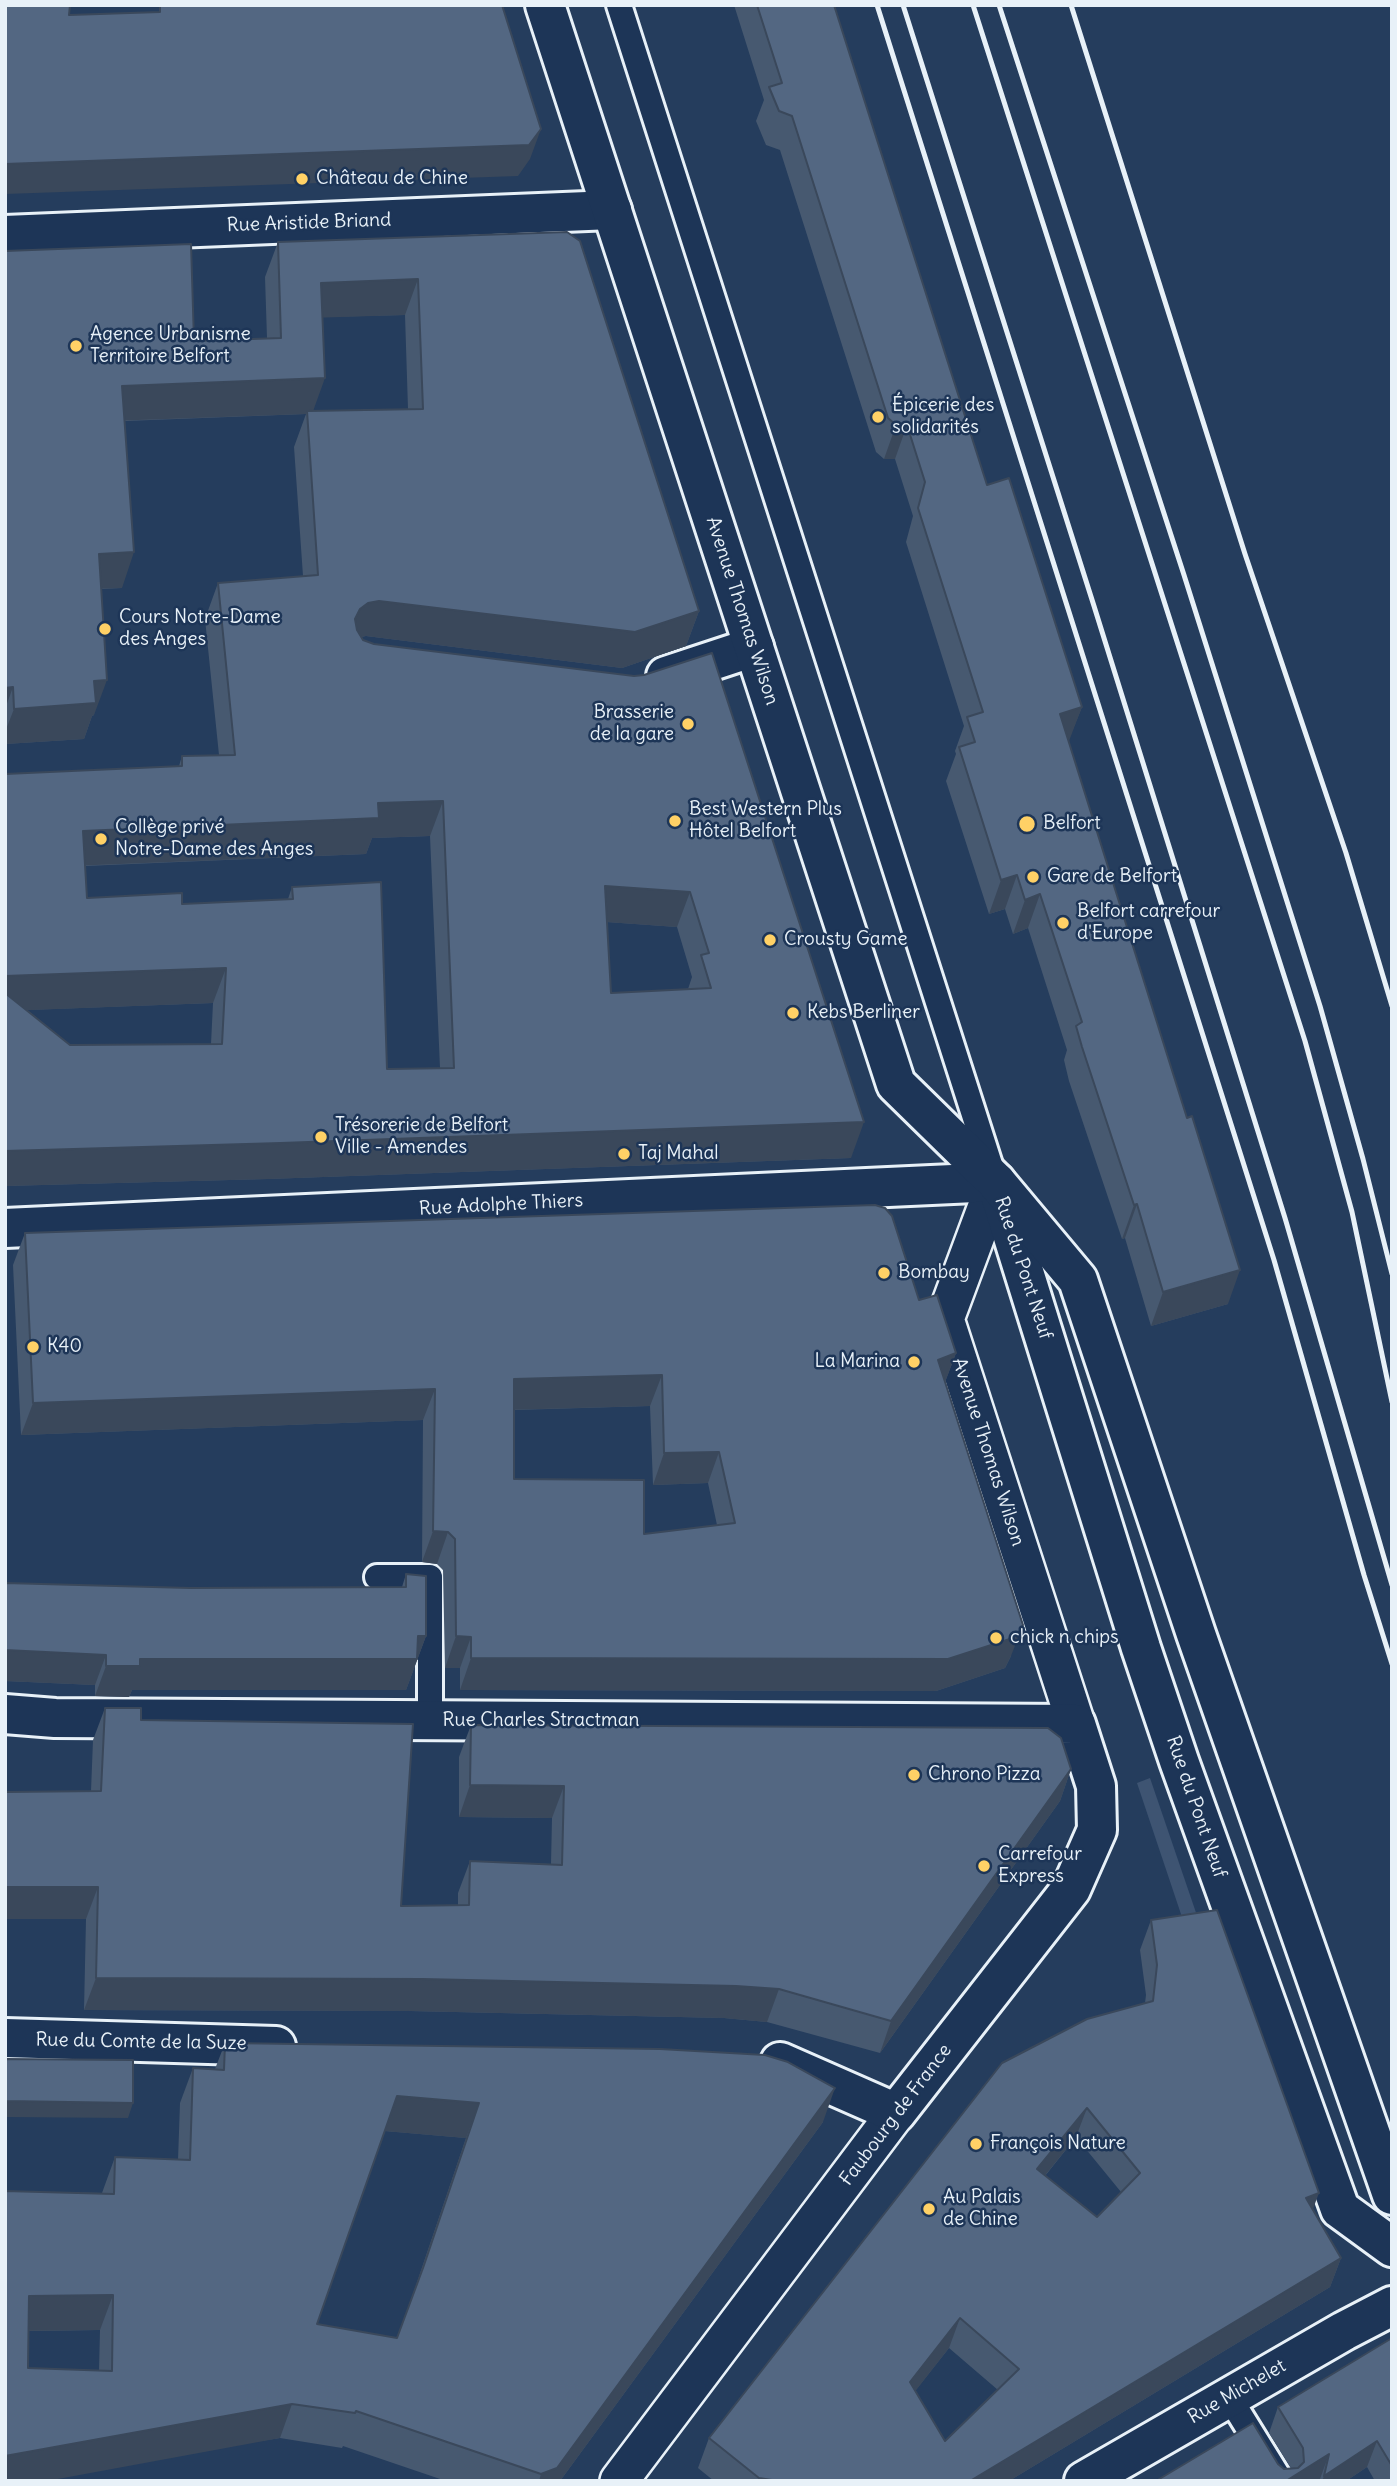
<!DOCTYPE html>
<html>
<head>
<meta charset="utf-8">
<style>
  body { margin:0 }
  #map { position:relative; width:1397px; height:2486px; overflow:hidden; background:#253d5d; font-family:Delius,sans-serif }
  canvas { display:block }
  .frame { position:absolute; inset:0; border:7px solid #e8f1f8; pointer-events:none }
</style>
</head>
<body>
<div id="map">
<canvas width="1397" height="2486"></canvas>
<div class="frame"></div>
</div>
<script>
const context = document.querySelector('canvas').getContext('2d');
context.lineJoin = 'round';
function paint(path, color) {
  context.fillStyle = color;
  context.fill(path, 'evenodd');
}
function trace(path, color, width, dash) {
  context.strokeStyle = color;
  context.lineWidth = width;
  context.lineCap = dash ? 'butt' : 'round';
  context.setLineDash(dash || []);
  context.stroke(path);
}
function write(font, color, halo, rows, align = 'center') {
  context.font = font + ' Delius,sans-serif';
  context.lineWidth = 5;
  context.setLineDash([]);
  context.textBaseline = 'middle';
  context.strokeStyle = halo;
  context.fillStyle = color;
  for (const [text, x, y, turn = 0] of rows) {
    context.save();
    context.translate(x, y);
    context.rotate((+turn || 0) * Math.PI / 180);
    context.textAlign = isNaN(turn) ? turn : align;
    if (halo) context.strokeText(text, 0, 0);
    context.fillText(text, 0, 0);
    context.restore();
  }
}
const green = new Path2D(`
  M1150,1778L1205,1939L1190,1941L1137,1783Z`);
const service = new Path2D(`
  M619,5L993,1174
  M377,1577H430V1720
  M1229,2397L1281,2481`);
const pedestrian = new Path2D(`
  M996,1182L945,1319L1076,1724
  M619,2481L896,2113`);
const minor = new Path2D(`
  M5,235L612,210
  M666,676L754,647
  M5,1228L996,1182L1141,1648L1179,1761L1340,2209L1392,2247
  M5,1714L55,1718L1076,1724L1096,1786L1097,1830L1071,1889L896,2113L780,2062
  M5,2038L276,2046
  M1084,2481L1344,2331L1392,2306`);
const tertiary = new Path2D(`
  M545,5L896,1084L996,1182L1078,1280L1196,1634L1392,2195`);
const rail = new Path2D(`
  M877,5L1274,1260L1364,1575L1392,1664
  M903,5L1094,606L1285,1218L1392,1585
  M973,5L1305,1041L1352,1212L1392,1402
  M999,5L1184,575L1320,1006L1363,1159L1392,1274
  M1071,5L1245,554L1346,853L1392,1006`);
const wall = new Path2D(`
  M734,5H834L987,485L1082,707L1068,741L1228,1304L1151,1326L1125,1238L1122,1239L1069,1081L1064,1060L1067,1050L1028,928L1013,934L1005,909L989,914L946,781L956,754L955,751L964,726L906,542L913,516L895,459H884L876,452L780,150L766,145L756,121L764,100Z
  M567,232L699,611L686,646L622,668L366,636L361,637L363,640L374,644L634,676L851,1158L268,1179L5,1186V774L179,766L182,756L219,755L205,619L218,583L303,576L294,447L306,414L125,421L122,588L101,589L94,715L92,716L84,739L5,744V251L194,341L267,338L265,277L278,242ZM405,315L408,409L313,411L323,317ZM430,836L440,1068L387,1069L292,887L288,899L182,904L87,898L85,866L366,854L372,838ZM607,922L677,927L692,977L688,989L611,993ZM213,1003L211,1044L70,1045L27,1010Z
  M25,1233L919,1300L956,1353L945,1382L1011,1656L1005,1668L936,1691L460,1690V1668H445L443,1570L437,1564L422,1562L423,1420L21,1435L13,1265ZM650,1406L653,1485L708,1483L717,1525L644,1534L514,1479V1410Z
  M406,1574L426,1636L406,1690H132L129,1697L95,1696V1685L5,1681V1583L190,1588L402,1587Z
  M105,1708L141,1720L401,1906L458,1905V1893L470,1861L551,1864L552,1818L459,1817V1757L471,1725L1071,1769L1060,1801L880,2053L767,2022L724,2018L410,2011L84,2010L86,1919H5V1792L91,1791L93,1740Z
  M1151,1920L1313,2210L1341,2258L1330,2287L1009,2481H714L698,2468L709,2438L1145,2003L1146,1995L1140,1950ZM1076,2137L1121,2192L1097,2217L1045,2176ZM949,2348L998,2390L945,2441L915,2391Z
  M225,2043L823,2122L560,2481H446L343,2446L342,2448L280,2438L5,2481V2191L102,2193L115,2157L178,2160L180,2103L193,2068L215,2069ZM385,2131L466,2138L414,2291L397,2338L317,2324ZM100,2330L99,2371L28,2368L29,2331Z
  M1392,2338V2481H1375L1367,2467L1346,2481H1320V2479L1318,2481H1156L1278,2464L1284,2469L1291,2468L1269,2433L1278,2407Z`);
const shadedWall = new Path2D(`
  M541,129L530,159L518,176L5,194V164Z
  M418,279L405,315L309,318L321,283Z
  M325,378L312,414L307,411L306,414L109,421L122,386Z
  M896,425H907L895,459H884Z
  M134,552L122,588L86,589L99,554Z
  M379,601L699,611L686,646L622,668L366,636L355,638V619L360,609L368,603Z
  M107,680L94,715L92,716L84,739L5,744V732L14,709L94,681Z
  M13,687L5,709V688Z
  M1082,707L1069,741L1047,748L1060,714Z
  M443,801L430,836L372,838L366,854L70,866L83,831L378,803Z
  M1017,875L1005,909L989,914L1001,880Z
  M605,886L690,892L677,927L592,921Z
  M1040,894L1028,928L1013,934L1025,900Z
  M226,968L213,1003L5,1011V976Z
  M864,1122L851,1158L268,1179L5,1186V1151Z
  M1137,1204L1125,1238L1122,1239L1134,1205Z
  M1240,1270L1228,1304L1151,1326L1163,1292Z
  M956,1353L944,1385L938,1360Z
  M662,1375L650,1406L503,1410L514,1379Z
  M435,1389L423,1420L21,1435L33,1403Z
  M719,1452L708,1483L653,1485L664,1453Z
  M433,1531L448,1532L437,1564L422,1562Z
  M1023,1625L1011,1656L1005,1668L936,1691L460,1690L471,1658Z
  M418,1636H426L406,1690H132L129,1697L95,1696L106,1666L140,1659Z
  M456,1636L471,1637L460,1668H445Z
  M5,1650L106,1655L95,1685L5,1681Z
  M1071,1769L1060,1801L880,2053L891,2021Z
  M470,1785L564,1786L552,1818L459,1817Z
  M5,1887H98L86,1919H5Z
  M96,1978L422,1979L736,1986L779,1989L767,2022L724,2018L410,2011L84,2010Z
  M835,2088L823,2122L560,2481H539L541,2474Z
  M397,2096L479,2103L466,2138L384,2131Z
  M5,2101L133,2103L128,2118L5,2117Z
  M1087,2108L1076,2137L1026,2199L1037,2169Z
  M1319,2193L1308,2222L1306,2198Z
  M1341,2258L1330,2287L1009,2481H970Z
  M113,2295L100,2330L17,2331L29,2296Z
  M960,2318L949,2348L899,2412L910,2382Z
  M292,2404L280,2438L47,2481H5V2456Z
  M1377,2441L1367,2467L1346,2481H1322L1324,2476Z
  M1329,2454L1320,2479L1318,2481H1286Z
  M759,2478L778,2481H758Z`);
const building = new Path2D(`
  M5,5H70L69,15L160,12V5H502L541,129L529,145L5,164Z
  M757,5H834L987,485L1009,478L1082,707L1060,714L1187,1118L1192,1116L1240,1270L1163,1292L1137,1204L1134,1205L1082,1047L1076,1026L1082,1022L1040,894L1025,900L1017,875L1001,880L959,747L975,742L967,717L983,712L918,508L925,482L907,425H896L888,418L792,116L779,111L769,87L782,83Z
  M567,232L580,241L699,611L635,632L379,601L368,603L360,609L355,619L357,630L363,640L374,644L634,676L644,675L712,653L864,1122L281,1143L5,1151V993L70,1045L222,1044L226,968L5,976V774L182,766V756L235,755L218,583L318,575L307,411L423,409L418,279L321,283L325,378L122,386L134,552L99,554L107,680L94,681L96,703L14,709L13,687L5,688V251L191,244L194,341L281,338L278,242ZM443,801L454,1068L387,1069L381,882L292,887L293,899L182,904V893L87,898L83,831L379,818L378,803ZM605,886L690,892L709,953L701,955L711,988L611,993Z
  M875,1205L885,1208L892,1216L919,1300L937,1295L956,1353L938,1360L1023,1625L1016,1637L948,1659L471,1658V1637L456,1636L455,1539L448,1532L433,1531L435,1389L33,1403L25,1233ZM662,1375L664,1453L719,1452L735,1523L644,1534V1480L514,1479V1379Z
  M406,1574L426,1576V1636H418L417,1659H140V1666H106V1655L5,1650V1583L190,1588L406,1587Z
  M105,1708H141V1720L413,1724L401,1906L469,1905L470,1861L562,1865L564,1786L470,1785L471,1725L1048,1728L1061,1738L1071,1769L891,2021L779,1989L736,1986L422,1979L96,1978L98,1887H5V1792L101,1791Z
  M1217,1910L1319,2193L1306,2198L1341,2258L970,2481H778L759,2478L709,2438L1002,2063L1087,2019L1153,2001L1157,1965L1151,1920ZM1087,2108L1140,2173L1097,2217L1037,2169ZM960,2318L1019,2369L945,2441L910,2382Z
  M225,2043L660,2049L765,2055L788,2062L835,2088L557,2468L541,2474L356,2411L355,2413L292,2404L5,2456V2191L114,2194L115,2157L190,2160L193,2068L224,2070ZM397,2096L479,2103L423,2268L397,2338L317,2324ZM113,2295L112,2371L28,2368L29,2296Z
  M5,2059L133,2060V2103L5,2101Z
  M1392,2338V2466L1377,2441L1324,2476L1329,2454L1286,2481H1156L1253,2423L1278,2464L1284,2469L1298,2468L1304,2462L1303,2448L1278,2407Z`);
const markers = [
  [302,179,7,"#ffd166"],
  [76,346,7,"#ffd166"],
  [878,417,7,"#ffd166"],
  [105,629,7,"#ffd166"],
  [688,724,7,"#ffd166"],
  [675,821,7,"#ffd166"],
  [1027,824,9,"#ffd166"],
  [101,839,7,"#ffd166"],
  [1033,877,7,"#ffd166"],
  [1063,923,7,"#ffd166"],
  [770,940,7,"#ffd166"],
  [793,1013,7,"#ffd166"],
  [321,1137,7,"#ffd166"],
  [624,1154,7,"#ffd166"],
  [884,1273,7,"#ffd166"],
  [33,1347,7,"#ffd166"],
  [914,1362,7,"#ffd166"],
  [996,1638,7,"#ffd166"],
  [914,1775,7,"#ffd166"],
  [984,1866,7,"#ffd166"],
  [976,2144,7,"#ffd166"],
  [929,2209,7,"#ffd166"]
];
const poiNames = [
  ["Château de Chine",316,179],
  ["Agence Urbanisme",90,335],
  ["Territoire Belfort",90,357],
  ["Épicerie des",892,406],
  ["solidarités",892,428],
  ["Cours Notre-Dame",119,618],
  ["des Anges",119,640],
  ["Brasserie",674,713,"right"],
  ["de la gare",674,735,"right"],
  ["Best Western Plus",689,810],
  ["Hôtel Belfort",689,832],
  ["Belfort",1043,824],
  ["Collège privé",115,828],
  ["Notre-Dame des Anges",115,850],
  ["Gare de Belfort",1047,877],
  ["Belfort carrefour",1077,912],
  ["d'Europe",1077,934],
  ["Crousty Game",784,940],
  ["Kebs Berliner",807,1013],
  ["Trésorerie de Belfort",335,1126],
  ["Ville - Amendes",335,1148],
  ["Taj Mahal",638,1154],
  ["Bombay",898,1273],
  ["K40",47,1347],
  ["La Marina",900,1362,"right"],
  ["chick n chips",1010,1638],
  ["Chrono Pizza",928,1775],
  ["Carrefour",998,1855],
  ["Express",998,1877],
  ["François Nature",990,2144],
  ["Au Palais",943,2198],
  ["de Chine",943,2220]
];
const streetNames = [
  ["Rue Aristide Briand",309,223,-2],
  ["Avenue Thomas Wilson",742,611,72],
  ["Rue Adolphe Thiers",501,1205,-3],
  ["Rue du Pont Neuf",1023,1268,72],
  ["Avenue Thomas Wilson",988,1452,72],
  ["Rue Charles Stractman",541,1721],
  ["Rue du Pont Neuf",1196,1807,71],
  ["Rue du Comte de la Suze",141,2042,1],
  ["Faubourg de France",896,2115,-53],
  ["Rue Michelet",1237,2392,-30]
];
paint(green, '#3e5472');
trace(service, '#e8f1f8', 30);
trace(pedestrian, '#e8f1f8', 42);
trace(minor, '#e8f1f8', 44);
trace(tertiary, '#e8f1f8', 44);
trace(service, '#1d3557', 24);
trace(pedestrian, '#1d3557', 37);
trace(minor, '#1d3557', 38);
trace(tertiary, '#1d3557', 38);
trace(rail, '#e8f1f8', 5);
paint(wall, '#475970');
paint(shadedWall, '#3a485b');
paint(building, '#536782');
trace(building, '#3a485b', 2);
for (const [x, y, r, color] of markers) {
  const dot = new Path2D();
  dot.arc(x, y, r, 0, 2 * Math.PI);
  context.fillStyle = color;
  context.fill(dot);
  trace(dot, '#1d3557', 2.5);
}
write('19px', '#e8f1f8', '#1d3557', poiNames, 'left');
write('19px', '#e8f1f8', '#1d3557', streetNames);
</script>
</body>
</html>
